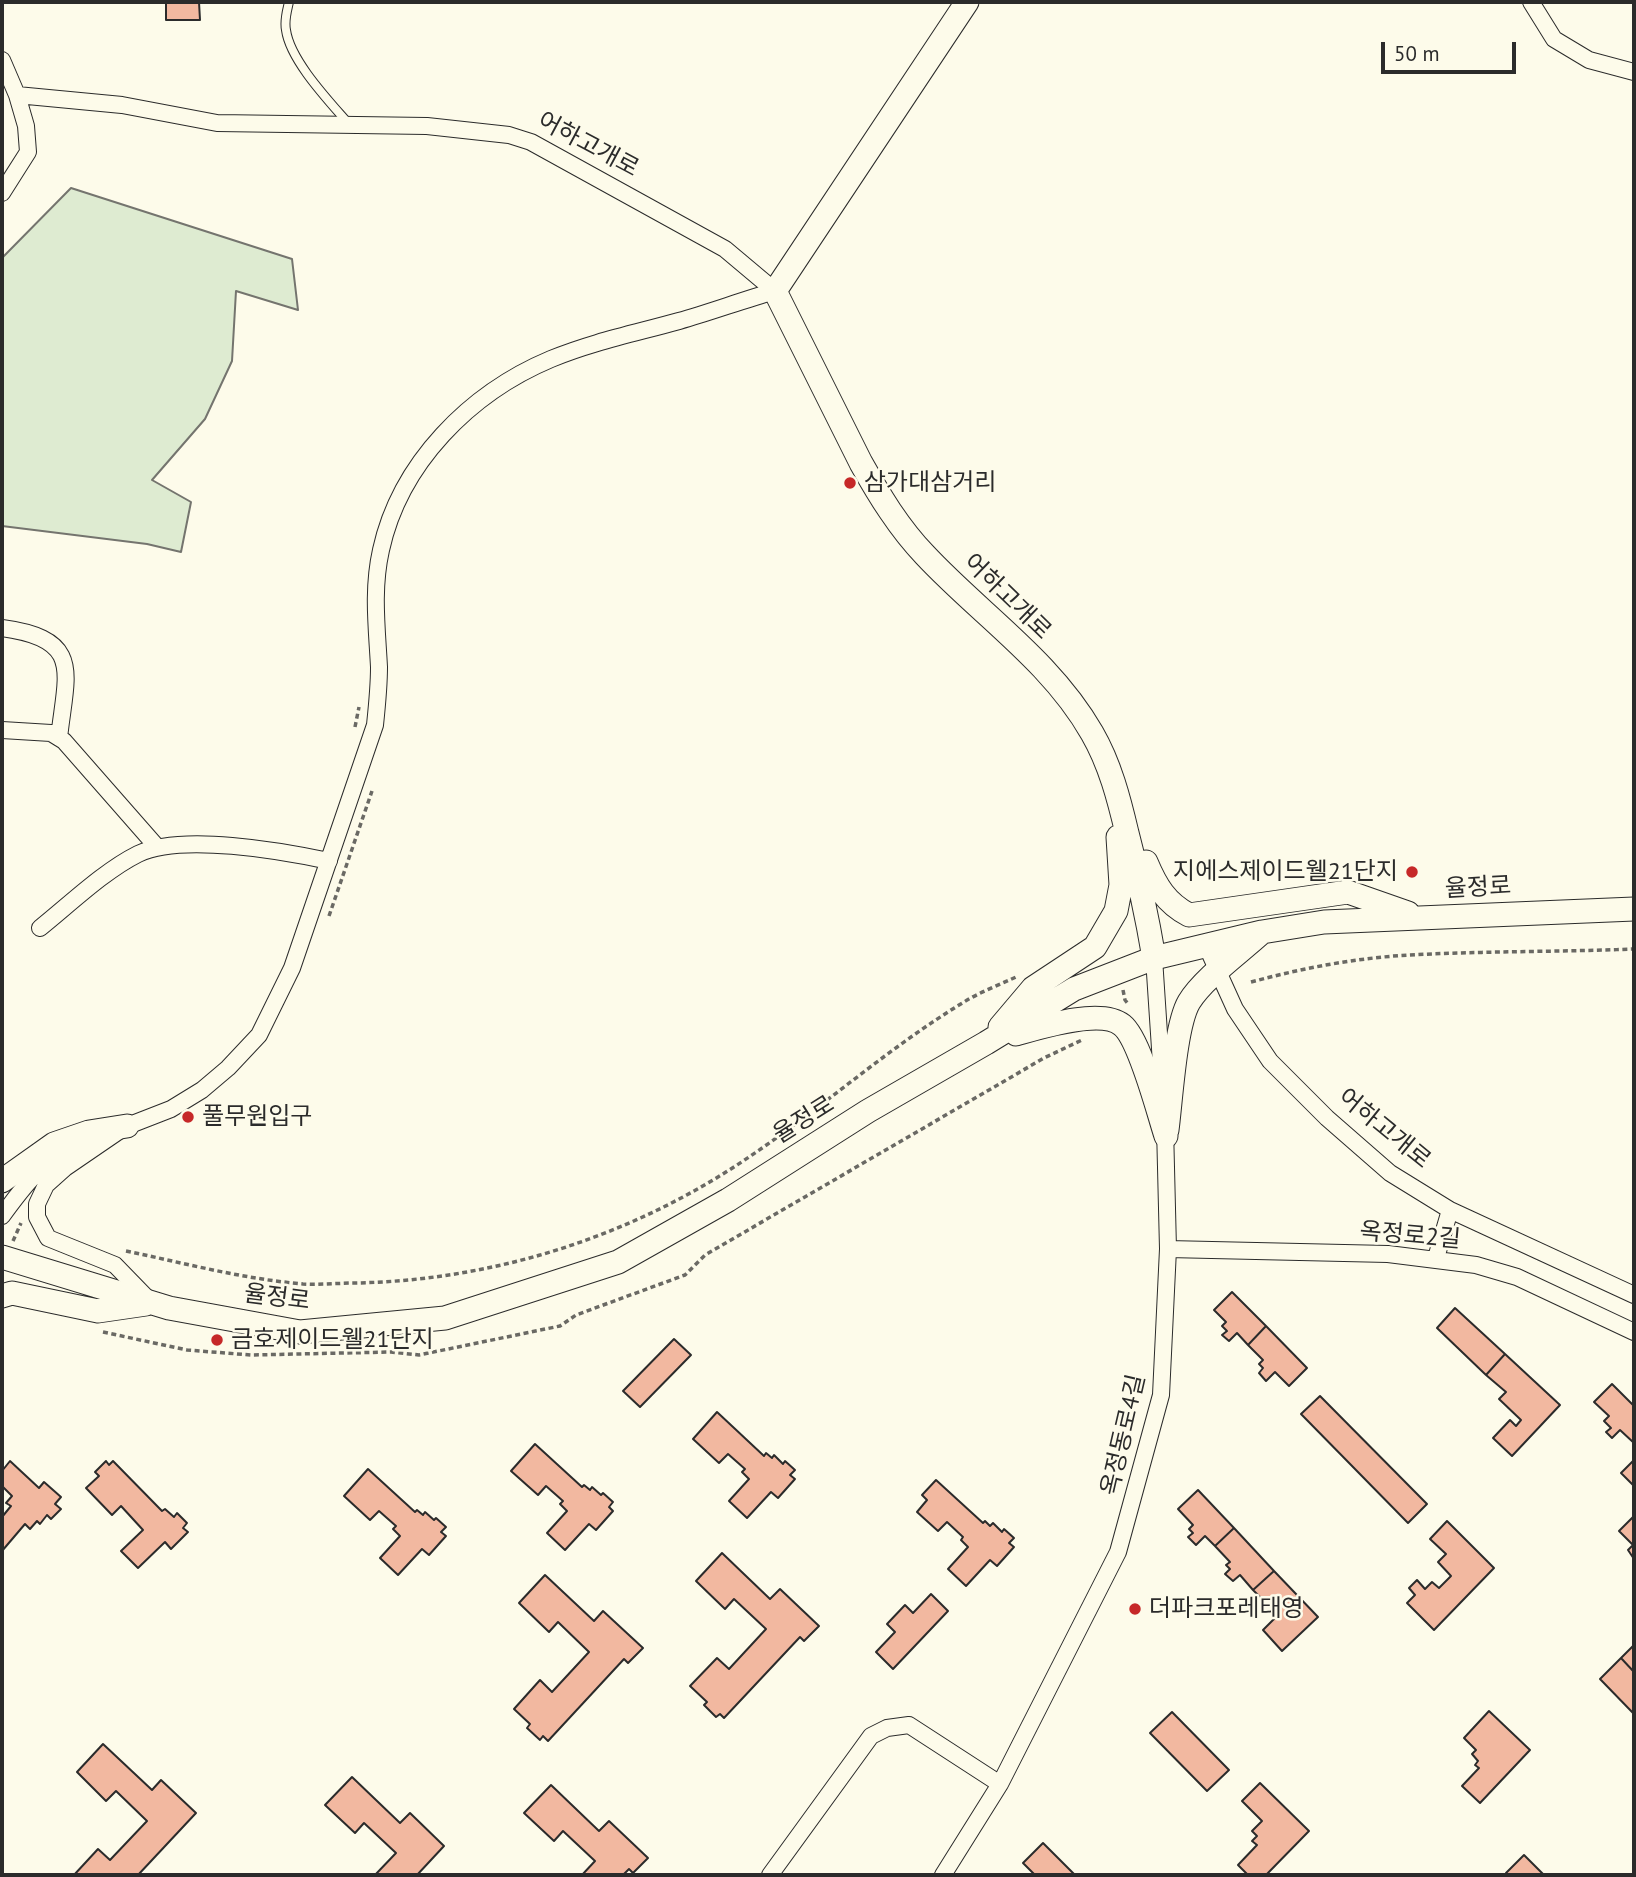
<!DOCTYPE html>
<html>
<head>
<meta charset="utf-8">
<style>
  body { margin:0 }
  #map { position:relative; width:1636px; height:1877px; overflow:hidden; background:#fdfbea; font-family:"PT Sans",sans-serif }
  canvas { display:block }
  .frame { position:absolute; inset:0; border:4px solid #2b2b2b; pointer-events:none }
  .scale { position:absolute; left:1381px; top:42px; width:135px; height:32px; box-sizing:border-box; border:4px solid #2b2b2b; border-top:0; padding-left:9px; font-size:21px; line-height:24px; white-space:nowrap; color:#2b2b2b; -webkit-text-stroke:5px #fdfbea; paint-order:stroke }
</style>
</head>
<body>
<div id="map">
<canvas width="1636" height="1877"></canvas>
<div class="frame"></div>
<div class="scale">50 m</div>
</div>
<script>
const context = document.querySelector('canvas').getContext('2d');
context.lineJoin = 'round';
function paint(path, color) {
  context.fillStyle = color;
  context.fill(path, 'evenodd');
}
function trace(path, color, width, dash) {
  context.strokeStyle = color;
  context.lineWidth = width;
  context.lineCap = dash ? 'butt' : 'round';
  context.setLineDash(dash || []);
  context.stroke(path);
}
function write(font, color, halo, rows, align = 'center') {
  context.font = font + ' "PT Sans","Noto Sans KR",sans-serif';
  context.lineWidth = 5;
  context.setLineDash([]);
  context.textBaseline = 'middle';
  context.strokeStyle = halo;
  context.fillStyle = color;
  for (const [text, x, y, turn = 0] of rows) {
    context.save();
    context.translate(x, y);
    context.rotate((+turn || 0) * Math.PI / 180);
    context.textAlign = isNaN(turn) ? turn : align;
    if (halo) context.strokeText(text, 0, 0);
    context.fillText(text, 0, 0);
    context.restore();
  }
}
const green = new Path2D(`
  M71,188L292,259L298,310L236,291L232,361L205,419L152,480L191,502L181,552L147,544L2,526V258Z`);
const building = new Path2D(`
  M166,2H199L200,20H166Z
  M1232,1292L1266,1326L1248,1345L1237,1333L1229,1341L1222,1335L1227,1331L1222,1326L1226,1322L1214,1310Z
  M1455,1308L1505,1354L1486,1375L1437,1328Z
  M1266,1326L1307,1368L1289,1386L1275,1372L1266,1381L1259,1373L1263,1368L1259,1364L1263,1360L1248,1345Z
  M674,1339L691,1355L640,1407L623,1391Z
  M1505,1354L1560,1405L1512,1456L1493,1438L1510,1420L1516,1426L1521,1420L1499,1399L1506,1392L1486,1375Z
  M1612,1384L1634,1406V1443L1620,1430L1612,1438L1606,1432L1611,1428L1604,1421L1609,1416L1594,1402Z
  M1320,1396L1427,1504L1408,1523L1301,1414Z
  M717,1412L764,1456L766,1453L772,1458L774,1455L783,1464L785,1461L795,1470L790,1475L795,1479L778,1498L771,1492L747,1518L729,1501L749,1479L742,1472L745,1469L728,1454L719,1463L693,1439Z
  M535,1444L582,1487L584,1485L590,1490L592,1487L601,1495L603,1493L613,1502L609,1507L613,1511L596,1530L589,1524L565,1550L547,1533L567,1511L560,1504L563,1501L546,1486L538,1495L511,1471Z
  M1634,1460V1486L1621,1473Z
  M10,1461L39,1488L44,1482L61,1497L55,1504L61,1509L51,1519L47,1515L40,1524L37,1521L30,1529L25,1524L2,1551V1517L11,1506L6,1503L12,1496L2,1486V1471Z
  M106,1461L109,1465L113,1461L162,1511L165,1509L174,1517L177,1513L187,1523L183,1528L188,1532L171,1549L165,1542L138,1568L121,1551L143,1530L121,1506L112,1515L86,1488L99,1476L95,1472Z
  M368,1469L415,1512L417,1510L423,1515L425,1512L434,1520L436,1518L446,1527L441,1532L446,1536L429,1555L422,1549L398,1575L380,1558L400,1536L393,1529L396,1526L379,1511L370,1520L344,1496Z
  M936,1480L983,1523L985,1521L990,1526L993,1523L1002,1532L1004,1529L1014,1538L1009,1543L1014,1547L997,1566L990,1560L966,1586L948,1569L968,1547L961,1540L963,1537L947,1522L938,1531L917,1512L927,1500L922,1495Z
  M1198,1490L1234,1528L1215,1546L1205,1536L1196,1545L1188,1537L1193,1533L1189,1529L1193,1525L1178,1509Z
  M1634,1516V1559L1628,1550L1633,1545L1619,1531Z
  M1447,1521L1494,1568L1434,1630L1407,1603L1415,1595L1409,1588L1417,1580L1425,1589L1432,1582L1439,1588L1451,1576L1438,1562L1446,1554L1430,1539Z
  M1234,1528L1274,1571L1253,1590L1240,1575L1233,1581L1225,1574L1230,1569L1226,1565L1230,1562L1215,1546Z
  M722,1553L770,1599L780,1589L819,1626L804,1641L800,1637L724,1718L720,1714L716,1717L704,1705L707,1702L690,1686L717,1658L729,1669L766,1629L734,1599L725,1609L696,1581Z
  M1274,1571L1318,1617L1282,1651L1263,1630L1278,1615L1253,1590Z
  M545,1575L594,1621L603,1611L643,1648L628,1663L624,1659L548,1741L543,1736L540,1740L527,1728L530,1724L514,1709L540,1680L552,1692L589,1652L558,1622L549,1632L519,1603Z
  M931,1594L948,1611L893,1669L876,1652L895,1632L887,1624L905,1605L913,1613Z
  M1634,1645V1672L1621,1658Z
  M1621,1658L1634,1672V1714L1600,1679Z
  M1489,1711L1530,1750L1480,1803L1462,1786L1479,1768L1475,1765L1478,1761L1472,1754L1476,1750L1464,1738Z
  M1172,1712L1229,1770L1207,1791L1150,1733Z
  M103,1744L152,1790L161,1780L196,1813L138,1875H74L98,1849L110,1860L147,1821L116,1791L106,1801L77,1772Z
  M352,1777L400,1823L410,1813L444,1846L417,1875H375L396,1853L364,1823L355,1833L325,1805Z
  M1260,1783L1309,1831L1266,1875H1248L1238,1865L1257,1845L1252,1841L1257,1836L1252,1831L1262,1821L1242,1801Z
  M551,1785L599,1831L609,1821L648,1858L633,1873L629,1869L623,1875H582L595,1861L563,1831L554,1841L524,1813Z
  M1043,1843L1075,1875H1035L1023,1863Z
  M1524,1855L1544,1875H1508L1506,1873Z`);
const path = new Path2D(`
  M355,727L359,707
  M329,916L372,791
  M1251,982C1303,968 1356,958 1409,955C1484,951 1559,952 1634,949
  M1123,990L1125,1000L1129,1005
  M13,1241L21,1223
  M126,1251C184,1263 243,1279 303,1284C320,1285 338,1283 356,1283C496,1280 633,1236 749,1157C822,1108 888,1048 964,1002C980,992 999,985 1016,977
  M103,1332L187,1350L251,1355L391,1352L419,1355L560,1326L576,1315L685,1275L705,1255L1044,1058L1082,1040`);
const lane = new Path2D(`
  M289,2C287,11 284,20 286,30C290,60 328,100 348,123`);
const street = new Path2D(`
  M1531,2L1554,39L1589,60L1634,72
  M2,60L17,95L122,105L217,123L427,126L509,135L531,142L725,249L775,291
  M2,193L28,152L26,126L17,95
  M2,628C84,639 66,673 59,738
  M2,730L51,733L64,741L157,847
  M40,928C70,904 104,871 138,854C181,833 282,851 329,861
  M1206,945L1235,1009L1270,1061L1327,1118L1390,1173L1450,1210L1634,1295
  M1154,958L1163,1094
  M122,1129L65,1168L46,1185L37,1204V1217L48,1238L115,1265L150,1301
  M117,1130L171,1109L202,1090L228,1068L259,1035L292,968L375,725C377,706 379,687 379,667C377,628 372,590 381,550C400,463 470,393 551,359C592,342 636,333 679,321C711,312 743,300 775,291
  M2,1216C23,1187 43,1160 77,1146
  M1168,1249L1388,1254L1476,1265L1517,1277L1634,1332
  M1436,1258L1450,1210
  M770,1875L871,1736L887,1728L909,1725L1000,1784
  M943,1875L1000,1784L1118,1552L1161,1395L1168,1249L1165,1127`);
const secondary = new Path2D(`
  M967,2L775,291L861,463C879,495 899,528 925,555C980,614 1051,661 1092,733C1110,764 1119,799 1127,833C1138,875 1147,916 1154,958
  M1146,862C1156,886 1166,903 1189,915L1348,892L1408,913
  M1000,1027L1033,988L1095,947L1116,911L1121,885L1118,837
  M1016,1034C1041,1027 1101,1008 1122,1025C1140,1039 1158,1112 1166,1136
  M1167,1130C1171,1100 1175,1026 1189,1002C1203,979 1239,953 1260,934
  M2,1181L54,1144L89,1132L127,1126
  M2,1257L169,1308L300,1332L445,1318L618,1262L728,1200L868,1111L986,1043L1074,989L1154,958L1262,932L1324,922L1634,909
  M2,1296L12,1293L98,1311L146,1304`);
const markers = [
  [850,483,7,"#c62828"],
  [1412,872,7,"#c62828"],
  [188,1117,7,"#c62828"],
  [217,1340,7,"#c62828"],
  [1135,1609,7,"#c62828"]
];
const streetNames = [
  ["어하고개로",588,145,28],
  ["어하고개로",1007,597,44],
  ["율정로",1478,888,-3],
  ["율정로",804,1120,-32],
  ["어하고개로",1384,1129,39],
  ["옥정로2길",1410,1236,5],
  ["율정로",277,1298,7],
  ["옥정동로4길",1124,1435,-77]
];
const poiNames = [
  ["삼가대삼거리",864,483],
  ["지에스제이드웰21단지",1398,872,"right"],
  ["풀무원입구",202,1117],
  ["금호제이드웰21단지",231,1340],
  ["더파크포레태영",1149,1609]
];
paint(green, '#deebd1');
trace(green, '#74746e', 2);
paint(building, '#f2b8a0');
trace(building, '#2b2b2b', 2);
trace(lane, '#2b2b2b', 10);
trace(street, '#2b2b2b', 18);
trace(secondary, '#2b2b2b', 25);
trace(path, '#6a6964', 3.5, [5, 3.5]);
trace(lane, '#fdfbea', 8);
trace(street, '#fdfbea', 16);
trace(secondary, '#fdfbea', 23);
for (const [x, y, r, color] of markers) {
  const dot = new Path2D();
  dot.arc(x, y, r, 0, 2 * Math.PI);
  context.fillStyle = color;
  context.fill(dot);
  trace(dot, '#fdfbea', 2.5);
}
write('24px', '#2b2b2b', '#fdfbea', streetNames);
write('24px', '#2b2b2b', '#fdfbea', poiNames, 'left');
</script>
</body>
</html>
